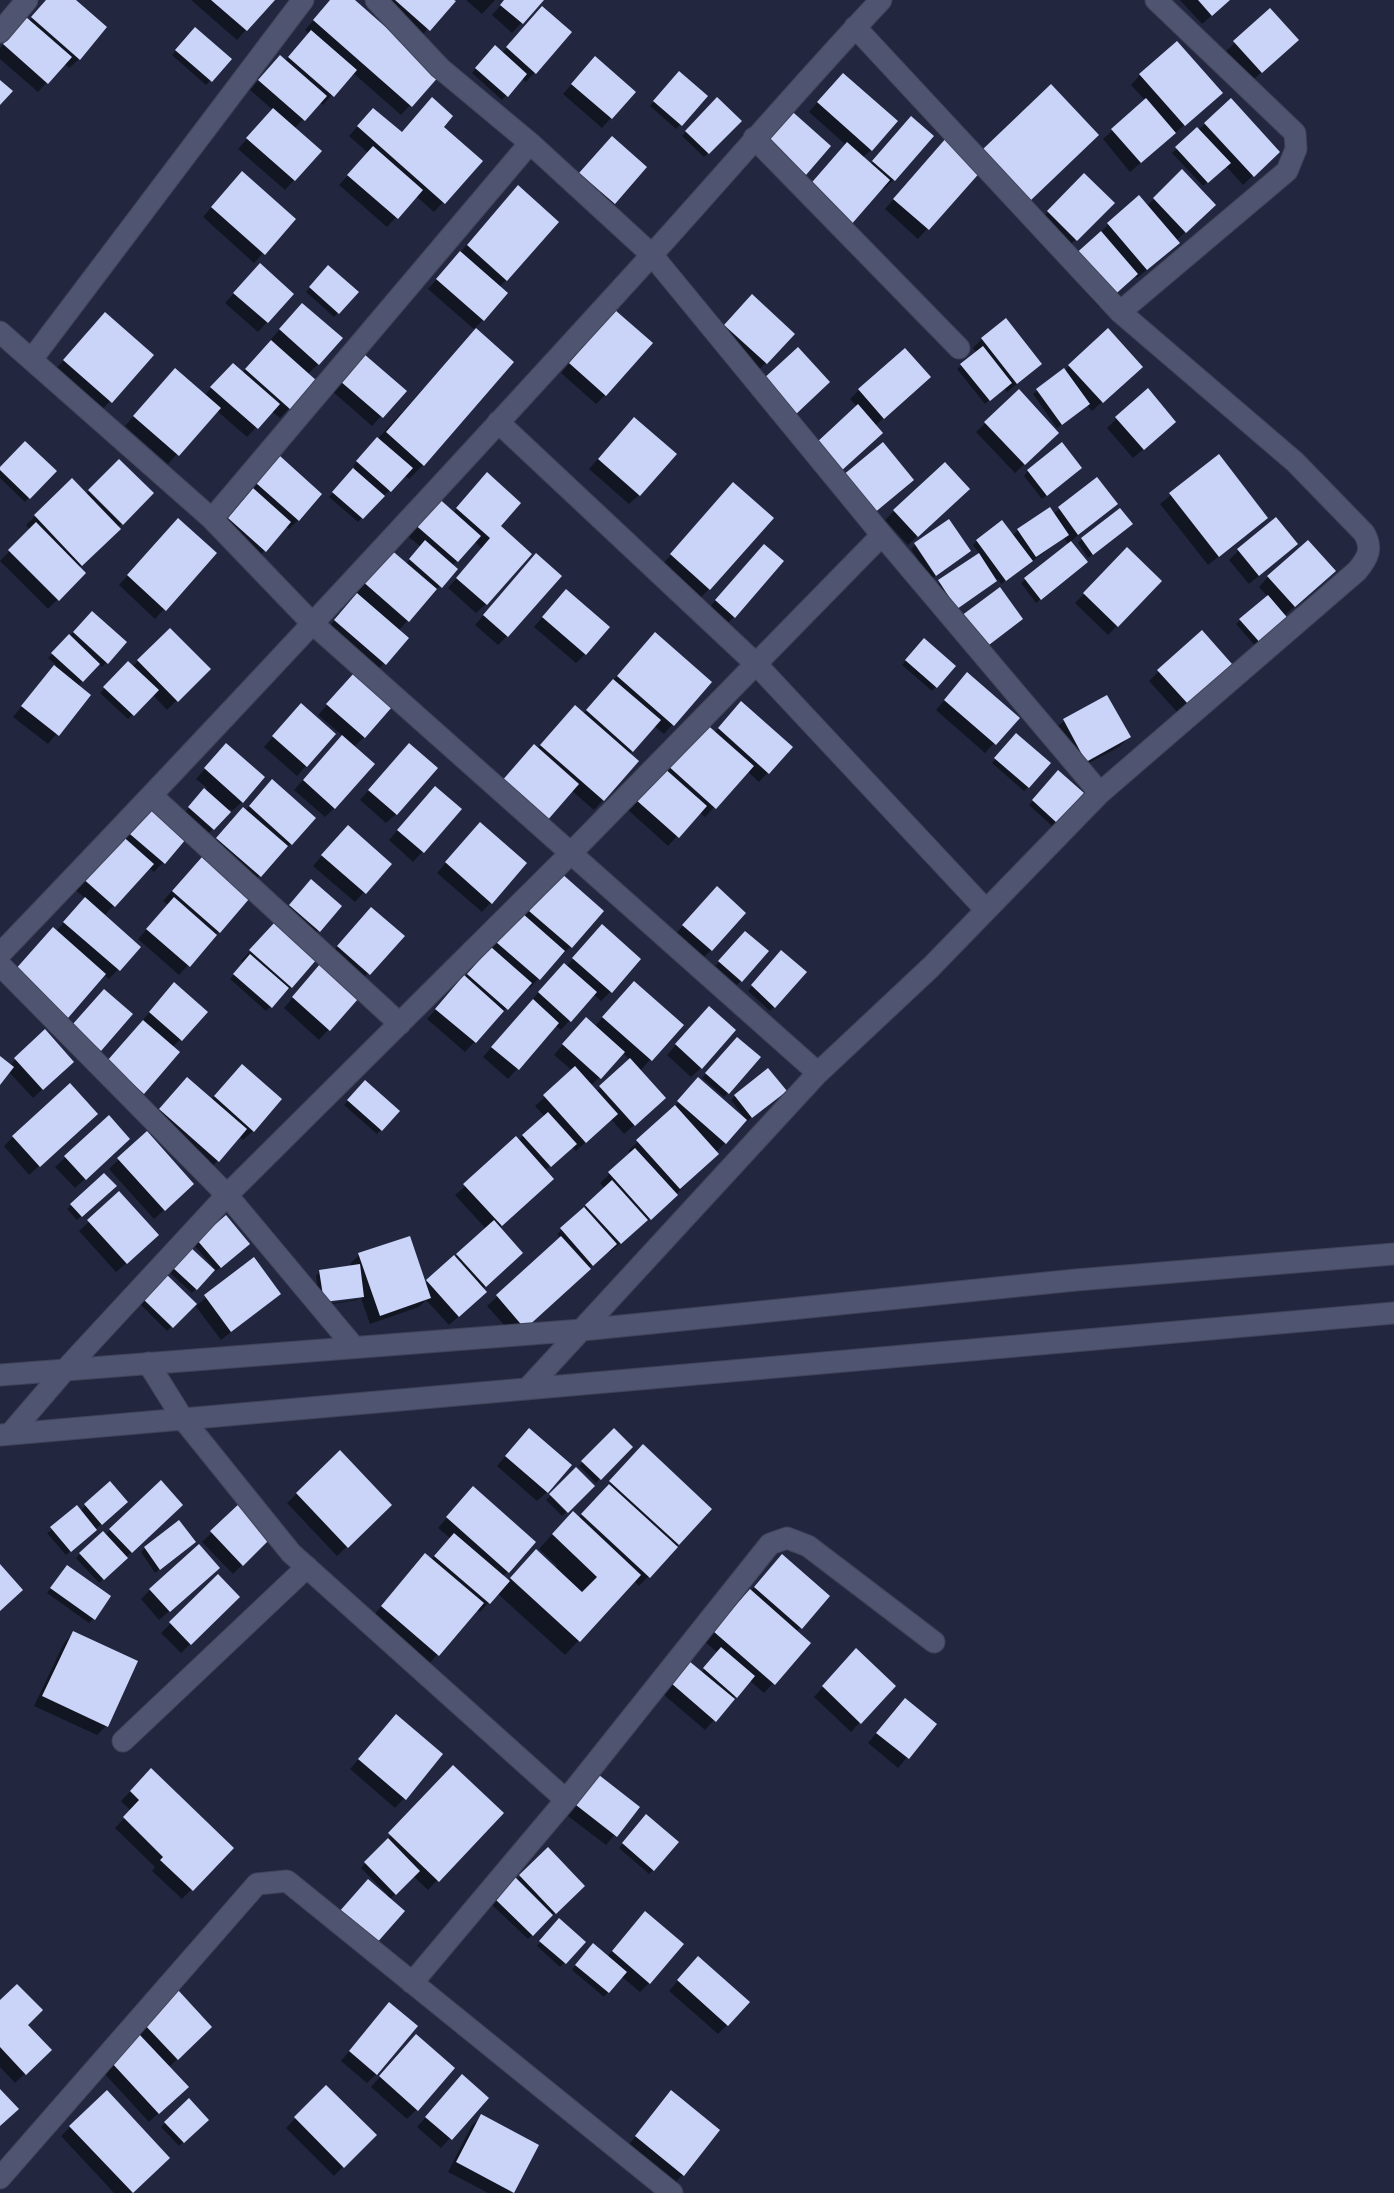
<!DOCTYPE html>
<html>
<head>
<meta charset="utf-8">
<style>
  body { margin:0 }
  canvas { display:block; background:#22273f }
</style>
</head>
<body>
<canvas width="1394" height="2193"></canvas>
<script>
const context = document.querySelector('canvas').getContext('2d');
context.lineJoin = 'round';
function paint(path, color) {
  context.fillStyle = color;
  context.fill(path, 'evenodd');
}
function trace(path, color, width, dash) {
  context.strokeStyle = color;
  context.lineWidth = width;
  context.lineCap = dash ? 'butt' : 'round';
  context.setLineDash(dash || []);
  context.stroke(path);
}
const shadow = new Path2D(`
  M47,0H74L79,59L69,68L64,63L38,92L0,59V48L17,28L29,21Z
  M191,0H272L237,40Z
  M331,0H352L438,75L401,115L352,72L323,105L319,102L294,129V180L285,190L238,149L273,110L250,90L270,67L285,61L309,34L305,30Z
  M375,0H452L419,39Z
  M466,0H495L482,14Z
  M505,0H542L512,33L492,15Z
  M1180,0H1229L1202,24Z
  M533,18L535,72L526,82L521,78L502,100L472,73L490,52L501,54Z
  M195,29L230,59L206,85L172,55Z
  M1235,43L1287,49L1252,81L1225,52Z
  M586,68L634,92L602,128L563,94Z
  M1140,75L1211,102L1130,172L1103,139L1146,101L1131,85Z
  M675,78L706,96L676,129L650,106Z
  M833,84L871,150L862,158L870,165L902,128L894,179L884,189L846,145L809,112Z
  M717,99L739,121L704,157L682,136Z
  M364,119L401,134L442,127L480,161L434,212L416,196L387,227L339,185L368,153L349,136Z
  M1205,124L1278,152L1243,185L1225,165L1203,186L1172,153Z
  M602,148L614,203L605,212L571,183Z
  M938,149L972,162L981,168L918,239L885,209Z
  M1182,172L1213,205L1176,241L1168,252L1137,278L1134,275L1099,307L1064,267L1109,224L1147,206Z
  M1084,175L1112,203L1066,249L1039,221Z
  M232,183L294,219L254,263L203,217Z
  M509,197L506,280L499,287L483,320L474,329L512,362L423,465L409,479L404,475L358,522L329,497L355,468L353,466L476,331L428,289Z
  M328,268L356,292L334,317L306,292Z
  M250,275L292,294L258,332L225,303Z
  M743,306L793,334L756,373L716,335Z
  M293,314L318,364L307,375L314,381L280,418L271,411L247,437L216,410L168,464L125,426L166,380L204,396L223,374L242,373Z
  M605,322V395L596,404L561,373Z
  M95,323L151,355L101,411L55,370Z
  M1108,331L1131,376L1092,411L1087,405L1057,428L1033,394L1064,371Z
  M982,339L1031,373L1007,392L1004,388L985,404L957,369L977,353L973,348Z
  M354,365L404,391L372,426L332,391Z
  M919,386L875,426L850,399L859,390Z
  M1018,392L1057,433L1015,473L976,432Z
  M1116,419L1165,431L1133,458L1107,428Z
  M625,428L639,495L629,504L589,469Z
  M1218,457L1256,527L1208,565L1160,504Z
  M119,461L152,493L78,568L84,573L48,609L0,561L30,530L26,525L71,481L85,495Z
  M270,468L298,520L289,529L285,526L256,560L219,528Z
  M0,470L54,471L25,502L0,478Z
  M1028,471L1076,472L1042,499L1024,476Z
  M1096,480L1115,504L1070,542L1086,562L1081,566L1036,603L1021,583L1069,545L1064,538L1001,584L998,579L952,612L935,586L980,555L973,545L977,541L1012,536L1018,530L1053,514Z
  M477,484L499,526L486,604L476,613L448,588L482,549L474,541L452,566L455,569L398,631L407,638L375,673L326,630L358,594L353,590L380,560L405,565L421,547L404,533L426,507L453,513Z
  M724,494L709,589L700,598L662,565Z
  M958,498L908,545L885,520L894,511Z
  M1126,528L1088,558L1078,543L1082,539Z
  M169,529L164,609L155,619L119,585Z
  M915,545L965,555L931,579L911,549Z
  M1127,549L1160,581L1108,635L1075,603Z
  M1238,551L1286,553L1249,584L1229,560Z
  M755,555L734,617L725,626L707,610Z
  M527,565L507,636L498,645L475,625Z
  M1268,577L1324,580L1284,616L1258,649L1236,624L1268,597L1259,587Z
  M557,600L585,654L576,663L534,627Z
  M92,613L125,642L102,667L98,663L78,686L89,695L48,744L13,717L56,665L48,658Z
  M170,630L208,669L167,710L152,694L128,719L100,693L128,663L132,667Z
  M924,640L954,666L932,691L902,665Z
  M646,644L710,682L664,734L654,726L629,754L603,800L594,810L571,790L537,749L565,717L583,714Z
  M1159,671L1220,673L1177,712L1149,681Z
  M958,684L1017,718L985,753L936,710Z
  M345,685L364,737L354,747L334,808L325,817L294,790L343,736L318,715Z
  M1106,697L1129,737L1119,747L1076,770L1054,730L1064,721Z
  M732,713L768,772L759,782L747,771L705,817L699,812L668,846L627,809L659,774L714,733Z
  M292,715L334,734L297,776L264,747Z
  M1012,739L1028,787L1024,791L992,763Z
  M400,754L396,814L386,823L360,800Z
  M217,755L242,802L232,811L230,809L209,833L185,812L207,788L196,779Z
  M1054,777L1056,822L1052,826L1029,805Z
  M263,791L291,843L250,885L208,849L234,819L245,811Z
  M426,798L460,810L413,862L389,840Z
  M137,816L184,840L154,872L148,867L104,916L139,947L109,979L103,974L57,1026L55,932L86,899L72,887Z
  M471,833L491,902L482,912L437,873Z
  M338,837L389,864L355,902L313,866Z
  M192,868L247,899L179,975L138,939L168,905L163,901Z
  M311,881L340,906L314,935L286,910Z
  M552,885L602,911L570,947L561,956L559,955L530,988L527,986L465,1052L427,1019L513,924L524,917Z
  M707,898L711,950L702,959L674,936Z
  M361,919L402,936L359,983L329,956Z
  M745,933L767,952L737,985L715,966Z
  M266,934L291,987L266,1011L230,979L244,963L241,961Z
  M593,936L611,991L601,1001L593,994L561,1030L555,1025L508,1079L483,1057L554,974L566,967Z
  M777,956L774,1007L770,1011L748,991Z
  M311,976L356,999L319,1040L284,1008Z
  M625,993L681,1025L639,1072L654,1108L624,1134L611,1119L576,1151L571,1146L544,1171L542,1188L498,1228L511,1262L482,1289L475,1302L449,1325L426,1300L419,1307L370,1324L360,1295L319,1301L316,1276L320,1271L351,1267L350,1264L359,1255L424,1285L486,1229L455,1195L545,1117L535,1106L573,1071L554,1055L576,1029L594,1027ZM622,1052L630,1060L596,1092L591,1086Z
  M165,994L205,1012L172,1048L177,1052L133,1102L99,1072Z
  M699,1018L701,1068L691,1077L667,1055Z
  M45,1032L62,1071L33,1098L8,1071L0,1082V1059L9,1066Z
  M733,1043L759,1058L724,1097L702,1078Z
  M233,1076L253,1131L243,1140L239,1136L209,1170L151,1119L178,1088L211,1100Z
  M365,1082L397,1111L377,1134L344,1105Z
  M689,1089L725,1143L666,1205L610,1252L608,1250L515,1337L487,1306L561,1238L557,1234L605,1189L600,1183L631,1154L628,1151L670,1112Z
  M780,1095L747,1121L731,1100L735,1096Z
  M109,1118L119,1148L75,1188L55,1167Z
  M86,1123L29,1175L4,1146L13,1137Z
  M119,1159L183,1193L154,1219L109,1169Z
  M104,1175L115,1186L77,1220L67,1209Z
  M119,1194L147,1245L116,1272L79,1231Z
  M199,1241L243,1248L216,1271L214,1268L192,1293L168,1271L189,1248L211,1269L213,1267L194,1245Z
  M254,1260L279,1294L221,1340L194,1304L167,1331L137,1301L164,1274L196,1306Z
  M359,1299L358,1300L320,1306V1305Z
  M614,1430L630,1447L596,1483L579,1466Z
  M520,1439L547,1492L537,1501L497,1466Z
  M340,1452L390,1505L337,1556L287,1503Z
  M633,1456L710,1509L649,1576L639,1586L634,1581L565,1655L497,1593L480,1612L476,1609L429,1664L373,1616L416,1565L431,1560L450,1538L438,1528L464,1498L508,1571L502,1577L508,1581L522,1566L554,1569L557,1566L539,1549L558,1528L578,1519Z
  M576,1470L592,1486L562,1516L546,1500Z
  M110,1483L122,1506L66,1555L47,1533L80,1511Z
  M160,1483L181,1505L99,1583L76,1558L103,1533L105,1535Z
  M241,1505L271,1536L233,1574L202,1542Z
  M190,1546L155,1573L141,1552L145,1548Z
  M773,1566L828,1596L796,1632L809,1643L764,1693L749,1680L705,1730L663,1694L680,1673H701L718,1653L705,1642Z
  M63,1571L93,1619L89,1623L47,1593Z
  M218,1577L238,1597L181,1653L161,1633Z
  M208,1578L159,1620L141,1599L150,1590Z
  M73,1633L106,1726L97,1735L34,1706L64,1643Z
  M846,1660L860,1722L851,1732L814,1697Z
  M896,1709L934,1725L898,1768L868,1743Z
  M396,1716L404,1798L395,1808L350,1769Z
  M151,1770L232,1848L182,1899L152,1871L155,1867L115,1828L131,1811L121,1801Z
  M444,1777L501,1813L428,1890L413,1876L389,1900L386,1897L388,1895L361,1868Z
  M590,1787L638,1807L606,1845L568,1816Z
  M642,1820L653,1870L649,1874L619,1848Z
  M548,1850L583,1886L528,1939L491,1904Z
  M636,1922L649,1983L640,1992L621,1976L604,1997L572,1970L588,1949L607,1957Z
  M555,1925L584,1942L560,1967L537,1946Z
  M689,1968L727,2025L718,2034L669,1991Z
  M177,1992L210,2027L168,2068L186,2087L149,2122L103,2072L135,2033Z
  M0,2003L50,2050L15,2083L0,2067Z
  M380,2014L376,2074L367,2083L341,2061Z
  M407,2046L417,2109L407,2119L371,2087Z
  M453,2086L486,2098L441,2148L417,2127Z
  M326,2087L374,2135L334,2176L286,2128Z
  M107,2092L168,2158L131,2193H114L61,2136Z
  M189,2101L207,2120L179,2146L161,2127Z
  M662,2102L683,2174L674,2184L627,2147Z
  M482,2116L513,2192L511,2193H488L448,2172L472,2125Z`);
const building = new Path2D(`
  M46,0H76L107,27L80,60L31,17Z
  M211,0H275L247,31Z
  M330,0H355L440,75L412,107L313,20Z
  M395,0H454L456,1L430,31Z
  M504,0H544L523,24L500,5Z
  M1198,0H1230L1212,16Z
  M542,6L572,32L536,74L506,47Z
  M1270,8L1299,40L1262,73L1233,41Z
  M26,17L72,57L48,84L3,44Z
  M195,27L232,59L212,82L175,50Z
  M311,30L357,70L334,97L288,57Z
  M1177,41L1223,93L1185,126L1139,74Z
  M495,45L527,74L508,97L475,68Z
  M280,55L327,96L305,121L258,80Z
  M595,56L636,92L612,119L571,84Z
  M679,71L708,96L682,126L653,101Z
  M843,73L898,121L872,151L817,102Z
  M0,80L13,91L0,105Z
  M1051,84L1099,135L1030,201L982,150Z
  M432,97L453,116L444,127L483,161L445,204L357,126L373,108L402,132Z
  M717,97L742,121L709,154L685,131Z
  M1146,98L1176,133L1141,163L1111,129Z
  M1231,98L1280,152L1254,177L1204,123Z
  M786,106L831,146L806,175L761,135Z
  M273,108L322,151L295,181L246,138Z
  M911,116L934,136L895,181L872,161Z
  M1197,127L1231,163L1208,183L1175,147Z
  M612,136L647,167L615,204L579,173Z
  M947,137L983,169L929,230L893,199Z
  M847,142L890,180L850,226L807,188Z
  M373,146L423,190L398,219L347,175Z
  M1182,169L1216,205L1186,233L1153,198Z
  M242,171L296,219L265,255L211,207Z
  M1084,173L1115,203L1077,241L1047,211Z
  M518,185L559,222L507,281L467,245Z
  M1139,195L1180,243L1147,270L1107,223Z
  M1101,231L1138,274L1110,299L1072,257Z
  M460,251L508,293L484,321L436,279Z
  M260,263L294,294L268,323L233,293Z
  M328,265L359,292L339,314L309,287Z
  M752,294L795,334L767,364L724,325Z
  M302,303L343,338L319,365L279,329Z
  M615,310L653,343L606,396L569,363Z
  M105,312L154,355L112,403L63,360Z
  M1006,318L1042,364L1017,384L981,338Z
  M476,328L514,362L424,466L386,432Z
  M1108,328L1143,367L1103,403L1068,365Z
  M271,340L317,381L291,410L245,369Z
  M983,346L1012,383L990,401L960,364Z
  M798,347L830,382L794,416L762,380Z
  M905,348L931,377L884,419L858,389Z
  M364,354L407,391L383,418L340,381Z
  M233,363L280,404L258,429L210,387Z
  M175,368L221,408L179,456L133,416Z
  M1064,368L1090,404L1062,425L1036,389Z
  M1148,388L1176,422L1144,450L1115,417Z
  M1019,389L1059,433L1025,465L984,422Z
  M858,404L883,433L840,472L815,444Z
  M634,417L677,454L640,496L598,459Z
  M377,437L413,468L391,492L356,461Z
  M25,441L57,471L30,499L0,470V467Z
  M883,442L914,480L873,514L842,476Z
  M1062,442L1082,468L1047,496L1027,470Z
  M1219,454L1268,518L1219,557L1169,493Z
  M280,456L322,494L299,521L256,483Z
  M119,459L154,493L123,525L88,490Z
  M945,462L970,489L918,537L893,510Z
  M353,468L385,496L363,519L332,492Z
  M487,472L521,503L501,526L532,554L487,605L456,578L490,538L456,508Z
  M1097,477L1118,504L1078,535L1058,507Z
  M72,478L121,529L82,566L34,515Z
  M733,482L774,518L710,590L670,554Z
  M253,488L291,522L266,552L228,518Z
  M435,495L481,536L458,562L412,522Z
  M1050,507L1069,535L1036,557L1017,529Z
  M1120,508L1133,524L1093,555L1081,538Z
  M1276,517L1298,544L1259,576L1237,549Z
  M178,518L217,553L166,611L127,575Z
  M949,519L971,551L936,576L914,543Z
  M1002,520L1033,561L1006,581L976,540Z
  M36,522L86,573L59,601L8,550Z
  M425,540L458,569L442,588L409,559Z
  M1308,540L1336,571L1295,607L1267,576Z
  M1071,541L1088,562L1041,600L1024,578Z
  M764,544L784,561L735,618L715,600Z
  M1127,547L1162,581L1118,627L1083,593Z
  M389,548L437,589L409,622L361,580Z
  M536,553L562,576L508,637L483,615Z
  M979,553L997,581L957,609L938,580Z
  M1000,587L1023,619L985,648L961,616Z
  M566,589L610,627L586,655L542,617Z
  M357,593L409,638L386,665L334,620Z
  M1268,595L1291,622L1263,646L1239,619Z
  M92,611L127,642L108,664L73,632Z
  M170,628L211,669L178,702L137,660Z
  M1202,630L1232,664L1188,704L1157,670Z
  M655,632L712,682L674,726L617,676Z
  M69,634L100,664L83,682L51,653Z
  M924,638L956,666L937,688L905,660Z
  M128,661L159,690L134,716L103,687Z
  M54,665L91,695L59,736L21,706Z
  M967,672L1020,718L996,745L944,700Z
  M354,673L392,707L365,738L326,704Z
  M613,679L661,720L633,752L586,710Z
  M1107,695L1131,737L1086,762L1063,719Z
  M741,701L793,747L769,774L718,728Z
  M301,703L336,734L307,767L272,736Z
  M575,705L639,761L604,801L540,745Z
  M703,721L754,766L716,809L666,764Z
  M1016,733L1051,763L1029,788L994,758Z
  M342,735L375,764L335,809L303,780Z
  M226,743L265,777L243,803L204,768Z
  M409,743L438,768L397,815L368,790Z
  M534,744L579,784L546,822L501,782Z
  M663,767L707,806L679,838L635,799Z
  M1058,770L1084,793L1057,823L1032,800Z
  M272,779L316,818L292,845L249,806Z
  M435,786L462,809L424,853L397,830Z
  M204,788L231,812L214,830L188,807Z
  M146,804L186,839L165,864L124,829Z
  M243,807L288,846L261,877L216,838Z
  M480,822L527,863L492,904L445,862Z
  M348,825L392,864L366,894L321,855Z
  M118,832L154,864L115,907L80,876Z
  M202,857L249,899L220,933L172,891Z
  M561,873L604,911L572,948L529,911Z
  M311,879L342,906L320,932L289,905Z
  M717,886L746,913L712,951L682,925Z
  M85,897L141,947L120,971L63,922Z
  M174,897L217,935L190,967L146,929Z
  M371,907L405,936L370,975L337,946Z
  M522,913L565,951L540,980L496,942Z
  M275,922L317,959L292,988L249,950Z
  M602,924L641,959L612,993L572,958Z
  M53,927L106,974L68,1018L14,971Z
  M745,931L769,951L742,982L718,961Z
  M491,947L532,983L508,1010L467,974Z
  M781,950L807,972L775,1008L751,985Z
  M250,954L289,988L272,1008L233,974Z
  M564,963L597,992L571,1022L538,992Z
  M320,964L358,999L330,1031L292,997Z
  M464,975L504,1011L476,1043L435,1009Z
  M634,981L684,1025L652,1061L602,1017Z
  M174,982L208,1012L182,1041L149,1012Z
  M104,989L133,1014L101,1051L72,1025Z
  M533,999L559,1023L519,1070L491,1047Z
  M709,1006L736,1030L702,1069L675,1044Z
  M586,1017L625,1052L601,1079L562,1044Z
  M143,1020L180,1052L144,1094L107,1061Z
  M45,1029L74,1062L43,1090L14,1058Z
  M737,1037L761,1057L729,1094L705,1073Z
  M0,1056L14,1067L0,1085Z
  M630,1058L666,1098L635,1126L599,1086Z
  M242,1064L282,1099L254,1132L214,1096Z
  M575,1066L618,1114L586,1143L543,1095Z
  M768,1068L787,1091L752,1118L734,1095Z
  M187,1077L247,1129L219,1162L159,1109Z
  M698,1077L747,1120L726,1144L677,1101Z
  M365,1080L400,1111L382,1131L347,1100Z
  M70,1083L98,1114L40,1167L12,1136Z
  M675,1105L719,1154L680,1189L636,1140Z
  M548,1112L577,1144L551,1167L522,1135Z
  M109,1115L130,1139L86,1180L64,1156Z
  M147,1131L194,1184L165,1211L117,1158Z
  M516,1136L554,1179L502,1226L463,1184Z
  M635,1148L678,1195L651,1220L608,1172Z
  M104,1173L117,1186L82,1217L70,1204Z
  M612,1180L648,1220L621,1244L585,1205Z
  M119,1191L159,1235L127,1264L87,1220Z
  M584,1207L617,1244L593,1266L560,1228Z
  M226,1215L250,1244L221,1268L197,1240Z
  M494,1220L523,1253L486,1287L456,1254Z
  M410,1236L431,1298L380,1316L358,1253Z
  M561,1236L591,1269L525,1329L496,1295Z
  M189,1246L215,1270L197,1290L171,1266Z
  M454,1255L487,1292L459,1317L426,1280Z
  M254,1257L281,1294L231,1332L204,1295Z
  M360,1264L364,1297L324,1302L319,1270Z
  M164,1272L197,1304L173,1328L140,1296Z
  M529,1428L572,1465L548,1493L505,1456Z
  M614,1428L633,1447L601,1480L581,1461Z
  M643,1444L712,1509L679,1545L609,1481Z
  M340,1450L392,1505L348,1548L296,1493Z
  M576,1467L595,1486L568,1513L549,1494Z
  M161,1480L183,1505L132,1553L109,1529Z
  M110,1481L128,1502L102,1525L84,1504Z
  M609,1484L678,1547L650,1578L581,1514Z
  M473,1486L536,1542L509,1573L446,1517Z
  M241,1502L273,1536L243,1566L210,1531Z
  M77,1505L97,1530L71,1552L50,1527Z
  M573,1511L641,1575L580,1642L510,1578L536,1549L582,1592L597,1577L552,1534Z
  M179,1520L196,1542L160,1570L144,1547Z
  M103,1531L128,1558L104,1580L79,1553Z
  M454,1533L510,1581L490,1604L434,1556Z
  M199,1544L220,1568L170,1612L149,1589Z
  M425,1553L484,1603L439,1656L381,1606Z
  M782,1554L830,1596L802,1629L754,1587Z
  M0,1564L23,1590L0,1611Z
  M67,1565L111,1596L95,1620L50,1588Z
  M218,1574L240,1597L191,1645L169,1622Z
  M750,1589L811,1643L775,1685L713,1631Z
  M73,1631L138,1661L108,1727L42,1696Z
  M721,1647L755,1676L737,1698L703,1668Z
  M856,1648L896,1686L861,1724L822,1686Z
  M689,1661L735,1699L716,1722L671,1683Z
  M905,1698L937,1724L909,1759L876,1733Z
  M396,1714L443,1754L406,1800L358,1759Z
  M453,1765L504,1813L439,1882L388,1833Z
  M151,1768L234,1848L193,1891L160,1860L163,1857L123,1817L139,1800L130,1791Z
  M599,1775L640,1807L617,1837L576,1805Z
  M646,1814L679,1842L654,1871L622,1843Z
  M388,1838L420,1871L396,1895L364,1862Z
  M548,1847L585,1886L556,1914L519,1875Z
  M515,1877L553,1915L533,1936L494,1898Z
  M368,1879L405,1911L375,1945L339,1912Z
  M645,1911L684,1944L650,1984L612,1951Z
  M559,1918L586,1942L566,1964L539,1941Z
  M593,1943L627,1972L609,1993L575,1965Z
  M698,1956L750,2002L728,2026L677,1980Z
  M17,1984L43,2010L28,2025L52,2050L26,2075L0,2047V2000Z
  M178,1990L212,2027L178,2060L143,2023Z
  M389,2002L418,2026L377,2075L349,2051Z
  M139,2034L189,2087L159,2114L111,2062Z
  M416,2034L455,2068L418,2111L379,2076Z
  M462,2074L489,2098L452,2140L425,2117Z
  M326,2085L377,2135L344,2168L294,2117Z
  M0,2089L19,2109L0,2126Z
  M107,2090L170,2158L133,2193L69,2126Z
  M671,2090L720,2130L684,2176L635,2136Z
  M189,2098L209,2120L184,2143L164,2122Z
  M481,2114L539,2145L514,2193L456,2162Z`);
const minor = new Path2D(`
  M376,0L440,68L530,143L652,255L882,535L1100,793
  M0,32L27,0
  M754,138L959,348
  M1120,312L1287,171L1296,149L1295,133L1156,0
  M0,332L212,519L312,623L818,1073
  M32,359L303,0
  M498,422L756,664L986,910
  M212,519L530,143
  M152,796L400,1024
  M0,954C220,725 436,492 650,257C727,172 802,84 881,0
  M0,965L227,1195L354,1347
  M148,1363L183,1419L291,1553L566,1800
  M0,1375L582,1330L1076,1280L1394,1254
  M527,1389L818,1073L931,967L1100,793L1357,571C1368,558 1373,548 1364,533L1295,462L1120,312L855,27
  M10,1434L65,1370L227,1195L572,852L882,535
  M0,1435L1394,1313
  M123,1741L307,1567
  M412,1983L566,1800L770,1544L787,1538L808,1546L934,1642
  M0,2178L257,1884L287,1881L672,2193`);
paint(shadow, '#0007');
paint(building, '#cad3f8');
trace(minor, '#404359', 23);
trace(minor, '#4f5570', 21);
</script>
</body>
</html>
